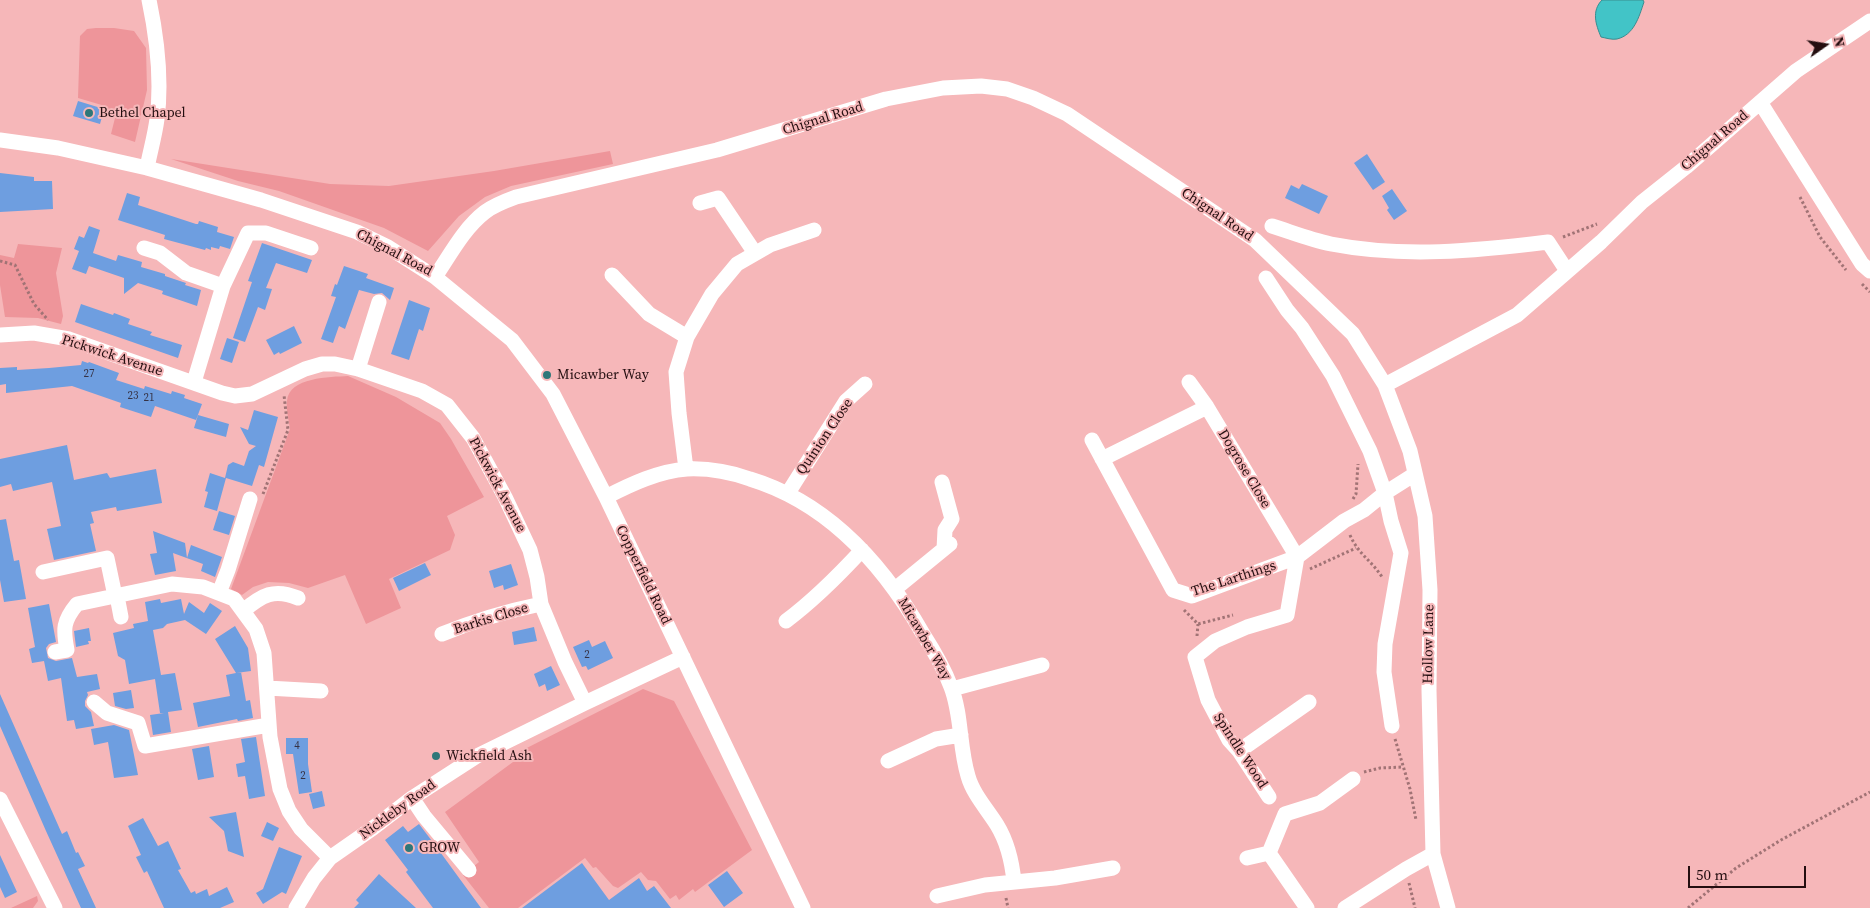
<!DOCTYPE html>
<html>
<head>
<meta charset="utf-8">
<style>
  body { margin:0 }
  #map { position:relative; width:1870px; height:908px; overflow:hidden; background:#f6b7b9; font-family:"Source Serif 4",serif }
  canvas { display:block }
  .north { position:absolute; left:1800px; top:20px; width:50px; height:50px; -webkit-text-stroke:4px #f6b7b9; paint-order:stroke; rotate:77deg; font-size:14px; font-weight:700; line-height:20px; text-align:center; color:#240e10 }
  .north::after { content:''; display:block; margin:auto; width:18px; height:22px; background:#240e10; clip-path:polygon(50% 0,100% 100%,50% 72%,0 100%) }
  .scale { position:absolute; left:1688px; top:866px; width:118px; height:22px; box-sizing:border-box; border:2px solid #240e10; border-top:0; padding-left:6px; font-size:15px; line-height:18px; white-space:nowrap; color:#240e10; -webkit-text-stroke:4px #f6b7b9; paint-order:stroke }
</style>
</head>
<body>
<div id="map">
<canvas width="1870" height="908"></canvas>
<div class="north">N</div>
<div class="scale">50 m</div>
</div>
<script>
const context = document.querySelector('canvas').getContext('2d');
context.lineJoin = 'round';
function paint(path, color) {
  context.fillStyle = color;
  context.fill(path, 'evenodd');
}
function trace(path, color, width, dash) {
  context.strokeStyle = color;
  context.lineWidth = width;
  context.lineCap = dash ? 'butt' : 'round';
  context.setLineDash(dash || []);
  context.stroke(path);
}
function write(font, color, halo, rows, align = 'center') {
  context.font = font + ' "Source Serif 4",serif';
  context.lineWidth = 4;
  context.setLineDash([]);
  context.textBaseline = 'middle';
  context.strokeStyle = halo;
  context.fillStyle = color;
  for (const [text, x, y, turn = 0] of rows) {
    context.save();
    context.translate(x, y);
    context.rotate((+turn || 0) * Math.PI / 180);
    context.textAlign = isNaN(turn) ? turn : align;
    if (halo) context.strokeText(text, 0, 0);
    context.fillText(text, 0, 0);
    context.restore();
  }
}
const green = new Path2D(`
  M96,28H114L134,31L146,48L147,90L135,142L111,134L116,114L107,112L105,106L78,98L80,36L87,29Z
  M610,151L613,164L511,186L485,197L459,216L428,251L384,228L279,191L238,181L171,159L330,184L389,186L494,171Z
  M18,244L62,248L56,273L63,316L61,324L38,318L5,317L0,285V255L14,258Z
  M348,376L396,397L440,423L451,439L484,497L447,516L455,535L450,550L389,579L401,608L366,624L345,575L308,588L289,583L268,582L253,587L242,595L231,589L290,429C289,421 286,410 287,401C289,377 330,377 348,376Z
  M643,689L674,701L752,850L695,892L693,889L679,900L676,895L670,899L656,881L648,880L641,872L618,888L613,886L596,867L593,868L585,858L518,908H489L463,875L479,862L445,812L513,762L511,756Z
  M37,896L38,901L33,908H11Z`);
const water = new Path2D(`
  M1602,0H1643L1644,2C1639,17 1634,35 1617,39C1612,40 1606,38 1601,37C1596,25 1591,11 1602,0Z`);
const building = new Path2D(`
  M78,101L104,109L100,124L73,116Z
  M1367,154L1385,182L1373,190L1354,163Z
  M0,173L34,177V181H52L53,209L0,212Z
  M1302,184L1328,196L1319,214L1285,198L1291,185L1299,189Z
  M1392,189L1407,211L1394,220L1387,210L1389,208L1382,196Z
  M127,193L140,197L138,205L196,224H198L199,221L218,227L217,232L234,237L230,249L220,246L219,249L211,247V250L206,248L205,250L164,239L165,235L118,220Z
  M89,226L100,230L93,253L116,261L118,255L142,262L141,267L165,274V276L186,283L185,285L201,290L197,306L162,294L163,291L138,283L124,294V278L89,266L86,274L72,269L79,251L74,249L79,236L84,238Z
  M262,243L312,260L307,273L276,263L266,288L272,289L265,310L258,307L245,342L233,338L252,282L248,281Z
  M344,266L368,274L366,278L394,288L390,300L382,293L374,294L359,290L345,329L339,326L333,343L321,339L336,297L331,296L335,284L337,285Z
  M409,300L430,308L423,331L419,329L409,360L391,354Z
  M81,304L113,315L114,313L130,319L128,324L152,332L150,335L182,345L178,358L75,322Z
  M294,326L302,343L280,354L279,352L274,355L266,340Z
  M227,338L239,342L232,363L220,359Z
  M82,361L88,363L89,362L119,373L116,380L144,389L145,386L171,394L172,391L185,395L184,398L202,404L196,420L155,406L151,417L120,407L121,403L72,386L6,393V384L0,385V368L17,367V370L49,368L81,365Z
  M254,410L278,417L264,467L259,465L252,486L226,478L217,511L204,507L208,492L205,491L210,473L225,478L228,465L233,462L244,466L249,451L256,446L249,444L240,427L248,430Z
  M198,415L229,424L226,437L194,428Z
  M67,445L74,480L107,473L110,478L156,469L162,503L117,511L116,507L91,512L94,523L90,524L96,551L54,560L47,529L61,526L52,482L13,491L11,484L0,487V459Z
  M219,511L235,516L229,535L213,530Z
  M6,519L14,561L19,560L26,599L4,602L0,580V520Z
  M153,531L185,543L187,558L191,545L222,557L215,577L201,571L203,564L173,553L176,571L155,575L150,554L157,553Z
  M425,563L431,575L399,591L393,578Z
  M511,564L518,585L504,590L503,585L494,588L489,571Z
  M160,599L161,603L181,599L184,614L189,602L204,613L210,603L222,611L206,634L185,620L167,624L163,628L153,630L161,675L175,673L182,710L168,712L171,732L153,735L150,715L164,713H160L155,679L129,684L125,660L118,656L113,633L134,628L133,624L148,621L145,602Z
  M49,604L56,642L49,644L46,648L48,658L56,661L72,658L77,677L97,674L100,689L87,692L88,695L85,701V706L91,712L94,726L76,729L74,720L67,721L61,678L48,681L44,661L32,663L29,649L35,647L28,608Z
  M235,626L248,648L251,671L236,673L215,639Z
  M534,627L537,641L514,645L512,632Z
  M89,628L91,641H88L89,644L76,647L74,631Z
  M589,640L592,647L605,641L613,658L588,670L586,666L582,667L573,647Z
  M551,666L560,685L547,691L545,684L539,687L534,674Z
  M241,672L246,701L250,700L253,718L238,721L237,719L198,727L193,703L230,696L226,675Z
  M131,690L134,708L126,709L115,706L113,693Z
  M0,694L62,834L67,831L76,853L78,852L85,866L78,869L96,908H81L46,831L0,726Z
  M114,725L129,730L138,775L114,778L108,742L94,745L91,729Z
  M256,737L265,796L249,799L245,776L238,777L236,764L245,762L241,739Z
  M286,738H308V764L312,792L299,794L293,754H286Z
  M209,746L214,777L198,780L192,749Z
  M322,791L325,806L313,809L309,794Z
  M236,812L244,857L228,851L224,831L209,817Z
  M143,818L158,846L168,841L181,869L178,870L191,893L195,891L196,894L207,889L209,896L227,887L234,902L220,908H164L147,871L144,873L136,857L141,855L128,826Z
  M267,822L279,828L273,841L261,836Z
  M419,824L435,845L481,908H433L406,872L408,870L385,840L403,826L408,832Z
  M279,847L302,856L286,894L282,892L263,904L256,893L263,889Z
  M0,855L17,892L5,898L0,887Z
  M582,863L609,900L639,878L647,891L654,886L671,908H522Z
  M727,871L743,893L724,907L708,885Z
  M379,874L416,908H354L359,903L356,900Z`);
const path = new Path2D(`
  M1800,197L1820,237L1846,270
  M1563,237L1597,224
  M0,261L15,265L34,304L48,320
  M1862,284L1870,292
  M263,494L288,430L284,395
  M1353,499L1356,494L1358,464
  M1350,535C1358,554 1372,561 1382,577
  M1310,569L1356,548
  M1184,610L1198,624L1233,615
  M1197,636L1198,624
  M1395,739L1410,789L1416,820
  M1364,772L1380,768L1403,767
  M1409,883L1415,908
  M1006,898L1008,908
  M1688,908L1736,868L1781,840L1870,792`);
const minor = new Path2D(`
  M1760,102L1862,264L1870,271
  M0,140L58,148L147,168L261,200L357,232L388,247L435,277L512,340L553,394L606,497L803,908
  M147,168C150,152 155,135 157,119C162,80 157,38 149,0
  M700,203L718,198L755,253
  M1272,226C1291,232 1311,240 1331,244C1403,258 1476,251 1548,242L1567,271
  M144,248L160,253L186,273L223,286
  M612,275L649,314L687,337
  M435,277C450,255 464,228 485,212C494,205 505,201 516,197L717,150L886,99L943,88L981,86L1007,89L1033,98L1067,114L1255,240L1353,334L1385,385L1410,451L1425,516L1430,590L1429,690L1433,854L1448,908
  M1266,278L1287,310L1302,328L1333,376L1370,451L1385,493L1391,521L1401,553L1385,644L1384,672L1392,726
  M0,335L34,333L69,339L222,393L235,396L252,394L305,369L322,364H335L358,369L422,391L447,405L473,438L505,497L530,550L537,577L541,604L565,662L585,703
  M358,369L379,302
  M194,382L223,286L248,233H266L311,248
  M1189,382L1207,407L1297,557L1287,615L1247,627L1215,641L1195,657L1208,700L1229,740L1239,751L1269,797
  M1385,385L1517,315L1601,242L1642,202L1686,167L1796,71L1870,21
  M1092,440L1173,590L1192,596L1297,557L1344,521L1364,510L1385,493L1415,474
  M1102,459L1207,407
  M686,469L679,413L676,372L687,337L712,294L737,264L770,245L814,230
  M942,482L952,519L945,530L944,549
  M788,493L846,401L865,384
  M606,497C631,484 659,471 687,469C709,468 730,472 750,479C829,503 883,564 923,634C934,651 944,668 951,687C962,715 959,747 968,776C973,794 987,809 997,825C1008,843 1012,861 1014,882
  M43,572L107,558L115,596
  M895,589L950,544
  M219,593L228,570L250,499
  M117,596L121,617
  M243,611C262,595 274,588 298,598
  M786,621C814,600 838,576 862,550
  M442,634C474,621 507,611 541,604
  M55,652L67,650C63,629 63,621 77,604L172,584L203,587L234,599L256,629L264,653L270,737L280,789L289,811L301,829L330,858
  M267,688L321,691
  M952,689L1042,665
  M94,702L107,713L138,723L145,746L269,725
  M1239,751L1309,702
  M888,761L936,739L961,735
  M412,798L424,816L469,870
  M0,799L55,908
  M1247,858L1269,853
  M937,896L985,885L1055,878L1113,868
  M296,908L314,878L330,858L373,828L412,798L477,756L585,703L683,657
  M1307,908L1269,853L1285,814L1320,803L1353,779
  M1345,908L1406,869L1433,854`);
const markers = [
  [89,113,5,"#2e7779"],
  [547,375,5,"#2e7779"],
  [436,756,5,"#2e7779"],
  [409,848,5,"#2e7779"]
];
const numberNames = [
  ["27",89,374],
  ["23",133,396],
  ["21",149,398],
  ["2",587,655],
  ["4",297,746],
  ["2",303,776]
];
const poiNames = [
  ["Bethel Chapel",99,113],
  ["Micawber Way",557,375],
  ["Wickfield Ash",446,756],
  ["GROW",419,848]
];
const streetNames = [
  ["Chignal Road",823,119,-17],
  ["Chignal Road",1715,141,-41],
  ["Chignal Road",1217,215,34],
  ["Chignal Road",394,253,28],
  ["Pickwick Avenue",112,356,18],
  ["Quinion Close",825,437,-56],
  ["Dogrose Close",1244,469,59],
  ["Pickwick Avenue",497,485,62],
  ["Copperfield Road",643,575,64],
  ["The Larthings",1234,579,-18],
  ["Barkis Close",491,619,-17],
  ["Micawber Way",924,639,60],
  ["Hollow Lane",1429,644,-89],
  ["Spindle Wood",1240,751,57],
  ["Nickleby Road",398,810,-36]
];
paint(green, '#ee959a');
paint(water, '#42c4c7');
trace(water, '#398d90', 1);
paint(building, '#6e9ee0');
trace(path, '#a17375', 3, [2.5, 2.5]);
trace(minor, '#fff', 15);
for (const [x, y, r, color] of markers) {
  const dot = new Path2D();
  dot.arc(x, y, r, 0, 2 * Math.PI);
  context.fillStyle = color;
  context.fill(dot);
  trace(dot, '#f6b7b9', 2);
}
write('11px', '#363244', null, numberNames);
write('14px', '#240e10', '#f6b7b9', poiNames, 'left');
write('14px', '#240e10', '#f6b7b9', streetNames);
</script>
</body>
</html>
